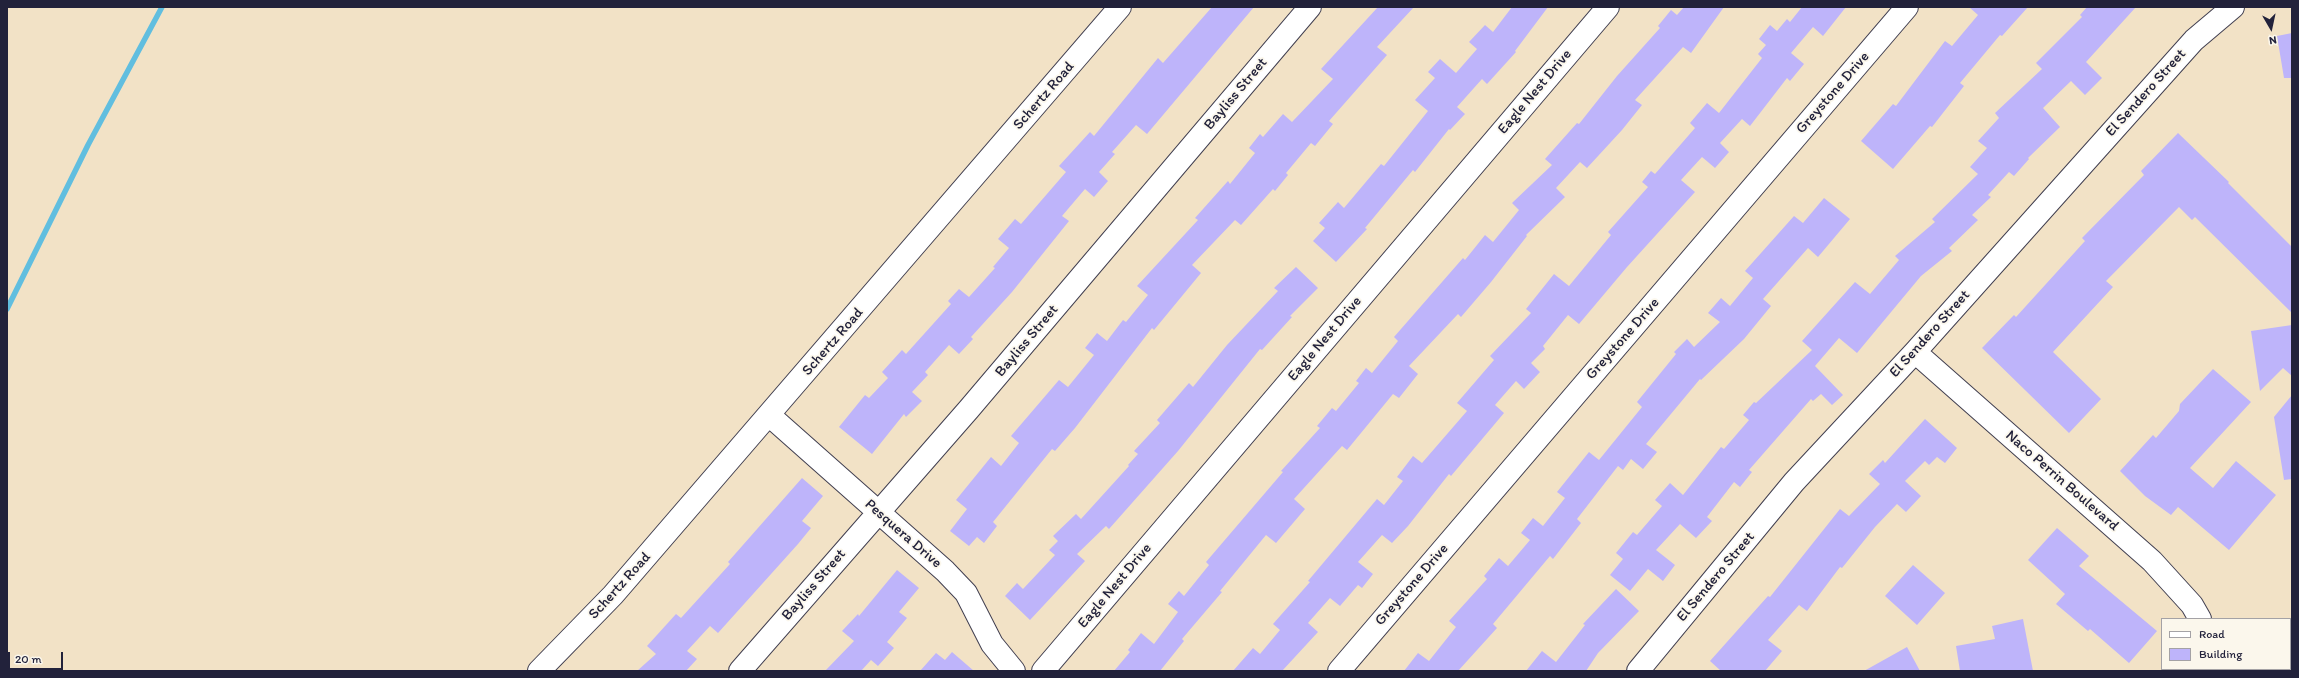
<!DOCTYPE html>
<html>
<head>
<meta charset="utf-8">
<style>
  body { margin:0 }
  #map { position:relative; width:2299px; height:678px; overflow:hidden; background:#f2e2c6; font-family:Itim,sans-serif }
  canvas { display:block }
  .frame { position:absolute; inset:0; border:8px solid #22223b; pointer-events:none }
  .legend { position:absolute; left:2161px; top:618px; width:130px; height:52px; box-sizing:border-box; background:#fbf7ec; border:1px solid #a4a2a5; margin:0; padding:5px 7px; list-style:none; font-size:12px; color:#22223b }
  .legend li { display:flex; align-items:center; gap:8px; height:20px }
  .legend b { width:20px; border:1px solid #a4a2a5 }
  .north { position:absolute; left:2251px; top:8px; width:40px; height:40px; -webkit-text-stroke:3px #fbf7ec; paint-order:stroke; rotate:171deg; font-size:11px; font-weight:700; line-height:16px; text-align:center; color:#22223b }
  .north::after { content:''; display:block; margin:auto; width:14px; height:18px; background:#22223b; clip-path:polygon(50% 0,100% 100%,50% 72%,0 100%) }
  .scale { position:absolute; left:8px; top:652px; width:55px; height:18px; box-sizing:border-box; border:2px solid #22223b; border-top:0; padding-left:5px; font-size:12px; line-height:14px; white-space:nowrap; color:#22223b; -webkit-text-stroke:3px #fbf7ec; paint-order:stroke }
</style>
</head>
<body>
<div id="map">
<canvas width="2299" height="678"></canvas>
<div class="frame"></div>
<ul class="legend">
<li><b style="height:5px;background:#fff"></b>Road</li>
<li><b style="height:11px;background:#beb4fa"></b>Building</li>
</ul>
<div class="north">N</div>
<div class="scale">20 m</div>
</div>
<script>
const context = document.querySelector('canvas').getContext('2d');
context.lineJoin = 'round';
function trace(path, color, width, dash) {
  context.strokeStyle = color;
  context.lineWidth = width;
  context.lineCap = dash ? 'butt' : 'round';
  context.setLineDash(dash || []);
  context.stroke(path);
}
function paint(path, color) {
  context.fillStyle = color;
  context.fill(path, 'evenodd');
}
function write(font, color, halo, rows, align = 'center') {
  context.font = font + ' Itim,sans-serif';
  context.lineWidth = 3.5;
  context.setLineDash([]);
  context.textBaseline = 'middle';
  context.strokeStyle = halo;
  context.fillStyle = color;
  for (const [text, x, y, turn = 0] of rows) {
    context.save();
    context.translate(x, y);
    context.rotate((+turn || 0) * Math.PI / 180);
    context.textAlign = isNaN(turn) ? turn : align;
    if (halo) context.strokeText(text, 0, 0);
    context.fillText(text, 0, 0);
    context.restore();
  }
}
const stream = new Path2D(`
  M7,309L88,145L162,7`);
const building = new Path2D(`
  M1212,7H1254L1147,134L1136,125L1112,152L1115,154L1099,172L1108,181L1094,197L1085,189L1062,216L1069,221L1012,292L971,337L973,339L959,354L949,345L925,372L928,375L912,392L922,401L906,417L904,414L872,454L839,427L865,395L869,398L888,378L882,372L902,350L906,354L951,304L948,301L959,289L969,297L995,268L993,267L1009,248L998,239L1015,219L1021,224L1066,172L1059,166L1090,132L1094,136L1158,58L1163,63Z
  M1378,7H1414L1377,47L1387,55L1329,121L1333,124L1315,146L1311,143L1286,173L1288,175L1275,191L1273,189L1241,225L1235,220L1192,265L1201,273L1154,330L1152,328L1075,428L1055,451L1052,449L993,522L997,526L984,543L977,537L969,546L950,531L967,509L956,500L991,457L1001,466L1019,443L1011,436L1059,380L1068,387L1094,355L1085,348L1097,333L1107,341L1123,320L1126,322L1148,295L1137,286L1198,220L1195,218L1228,181L1230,184L1255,153L1249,148L1260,134L1263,137L1283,114L1292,122L1333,79L1321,69Z
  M1512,7H1548L1515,51L1516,52L1487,84L1482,79L1457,107L1465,114L1450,130L1449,129L1415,172L1413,170L1365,228L1367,229L1336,262L1313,241L1325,228L1319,223L1338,202L1344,208L1381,164L1384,166L1428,111L1415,100L1435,78L1428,72L1440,59L1456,73L1477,49L1469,42L1485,25L1493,32Z
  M1684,7H1724L1691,53L1683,47L1635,100L1642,105L1622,130L1587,168L1580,162L1556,188L1565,197L1526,235L1527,236L1491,282L1461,317L1458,314L1409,366L1418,374L1399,398L1393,394L1347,450L1342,446L1294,499L1305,509L1276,543L1266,535L1220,591L1222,592L1182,639L1184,641L1160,671H1114L1130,652L1128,650L1141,633L1154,644L1178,612L1168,604L1179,591L1184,596L1209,565L1206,562L1283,472L1281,471L1320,428L1317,426L1332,408L1336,411L1359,383L1356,381L1366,368L1372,373L1398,341L1394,337L1463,258L1465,260L1485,235L1493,242L1519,210L1512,203L1552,165L1545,159L1577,123L1579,124L1617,76L1660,28L1658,26L1671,10L1677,15Z
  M1802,7H1846L1823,36L1813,27L1791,53L1804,64L1790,81L1787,78L1750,126L1742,119L1720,143L1729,152L1715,168L1702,157L1681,180L1695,192L1627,267L1579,324L1568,315L1543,346L1545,349L1531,363L1540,372L1524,389L1516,381L1495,405L1504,413L1451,476L1449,474L1408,526L1392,543L1382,535L1358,562L1373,574L1362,588L1358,585L1340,606L1330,598L1308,623L1318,632L1282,671H1233L1253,648L1260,654L1280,630L1273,624L1310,582L1308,581L1377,499L1384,505L1403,481L1397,477L1413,456L1422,463L1467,411L1457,403L1494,360L1490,356L1531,313L1526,309L1554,274L1569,286L1611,235L1608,232L1648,187L1642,182L1651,171L1655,174L1695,128L1690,123L1707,103L1719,113L1762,58L1758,54L1766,45L1759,39L1770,25L1777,31L1787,19L1790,22Z
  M1969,7H2028L2002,36L2000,35L1960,83L1964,86L1932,127L1930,126L1893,169L1861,141L1893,104L1896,106L1945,41L1952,46L1978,15Z
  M2087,7H2136L2086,62L2102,78L2085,95L2071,81L2043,108L2060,127L2028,158L2029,159L2014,176L2009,172L1988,195L1991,197L1972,215L1978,220L1949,248L1952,251L1921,276L1857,353L1839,338L1815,366L1843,395L1832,405L1821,394L1813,401L1811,399L1749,470L1752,472L1740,487L1734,482L1707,517L1712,521L1696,538L1680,524L1656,550L1675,565L1663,581L1648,569L1630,591L1610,575L1623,559L1616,553L1633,532L1637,535L1662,506L1655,500L1670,483L1683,495L1721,447L1724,449L1749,420L1743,415L1754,402L1756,403L1812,350L1802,341L1855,282L1870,294L1899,260L1895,256L1935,222L1932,219L1978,174L1970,167L1987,148L1978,141L1999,118L1995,113L2042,69L2036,63L2082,17L2080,15Z
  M2292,33V78H2284L2277,36Z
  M2178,133L2229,182L2228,183L2292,247V313L2195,217L2192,220L2179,207L2106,281L2113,287L2053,352L2101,399L2069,433L1982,348L2014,315L2016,317L2085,241L2082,238L2144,175L2141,171Z
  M1824,198L1850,219L1818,257L1808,248L1763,299L1771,306L1744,339L1701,380L1700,379L1646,444L1657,452L1643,469L1631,459L1623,470L1618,466L1577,519L1581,523L1553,559L1550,556L1493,624L1497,628L1458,671H1404L1418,653L1429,661L1456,627L1449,621L1487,579L1484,576L1499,558L1508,566L1530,540L1521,533L1533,518L1543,526L1565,498L1557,492L1589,452L1599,460L1642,407L1637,402L1676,354L1674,352L1687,339L1694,347L1720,322L1708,313L1721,298L1730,306L1753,278L1745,271L1794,216L1803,223Z
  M1296,267L1318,288L1290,316L1292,317L1262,350L1260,349L1178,451L1109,529L1106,526L1077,554L1085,561L1030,620L1005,596L1017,583L1023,589L1055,555L1049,550L1058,541L1053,536L1076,514L1081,519L1129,466L1128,465L1138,454L1134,451L1160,423L1157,420L1189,383L1193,387L1227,345L1278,291L1274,288Z
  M2292,325V376L2283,368L2260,391L2251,331Z
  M2213,369L2251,402L2190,468L2213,488L2236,461L2276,495L2229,550L2178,507L2171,515L2145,496L2120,471L2153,435L2156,438L2179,411L2180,404Z
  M2292,395V479L2284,480L2274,417Z
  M1925,419L1957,448L1945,463L1937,457L1929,465L1925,461L1905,481L1921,496L1906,512L1897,504L1875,527L1842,568L1840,567L1807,611L1799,605L1768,640L1782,651L1765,671H1721L1710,661L1768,596L1770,597L1840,509L1849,516L1880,484L1869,474L1883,460L1885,463Z
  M802,478L823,496L802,521L811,528L798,544L718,633L710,626L687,651L697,659L686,671H637L656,654L647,646L676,614L681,618L730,564L728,562Z
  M2057,528L2089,556L2079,566L2157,631L2129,663L2090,629L2088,631L2056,604L2065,594L2028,560Z
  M1913,565L1945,593L1917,625L1885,596Z
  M897,570L919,588L899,612L907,618L887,642L894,648L878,666L871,660L861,671H825L854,641L842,631L858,614L859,616Z
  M1616,589L1639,611L1598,653L1586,671H1526L1542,651L1556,662L1585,625L1583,624Z
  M2023,619L2033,671H1960L1956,646L1995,639L1992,626Z
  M1907,647L1920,671H1864Z
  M952,652L974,671H920L936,653L945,660Z`);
const minor = new Path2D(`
  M1915,352L2152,561L2192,605L2200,619
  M769,415L945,571L966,593L992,644L1014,671
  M2290,666H2292
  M2225,669L2226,671
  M539,671L613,595L1120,7
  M740,671L969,409L1310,7
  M1043,671L1608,7
  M1339,671L1907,7
  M1638,671L1794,482L1915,352L2194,40L2233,7
  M2260,671L2273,669`);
const streetNames = [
  ["Eagle Nest Drive",1535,92,-50],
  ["Greystone Drive",1833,93,-49],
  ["El Sendero Street",2146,93,-48],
  ["Bayliss Street",1236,94,-50],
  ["Schertz Road",1044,96,-49],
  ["El Sendero Street",1930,334,-48],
  ["Eagle Nest Drive",1325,339,-50],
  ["Greystone Drive",1623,339,-49],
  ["Bayliss Street",1027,341,-50],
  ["Schertz Road",833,342,-49],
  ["Naco Perrin Boulevard",2062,481,41],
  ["Pesquera Drive",903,534,41],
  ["El Sendero Street",1716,577,-50],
  ["Bayliss Street",814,585,-49],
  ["Greystone Drive",1412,585,-49],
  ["Schertz Road",620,586,-48],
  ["Eagle Nest Drive",1115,586,-50]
];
trace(stream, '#61bedf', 5.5);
paint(building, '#beb4fa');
trace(minor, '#413f50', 24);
trace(minor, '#fff', 22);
write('15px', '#22223b', '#fbf7ec', streetNames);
</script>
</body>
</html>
